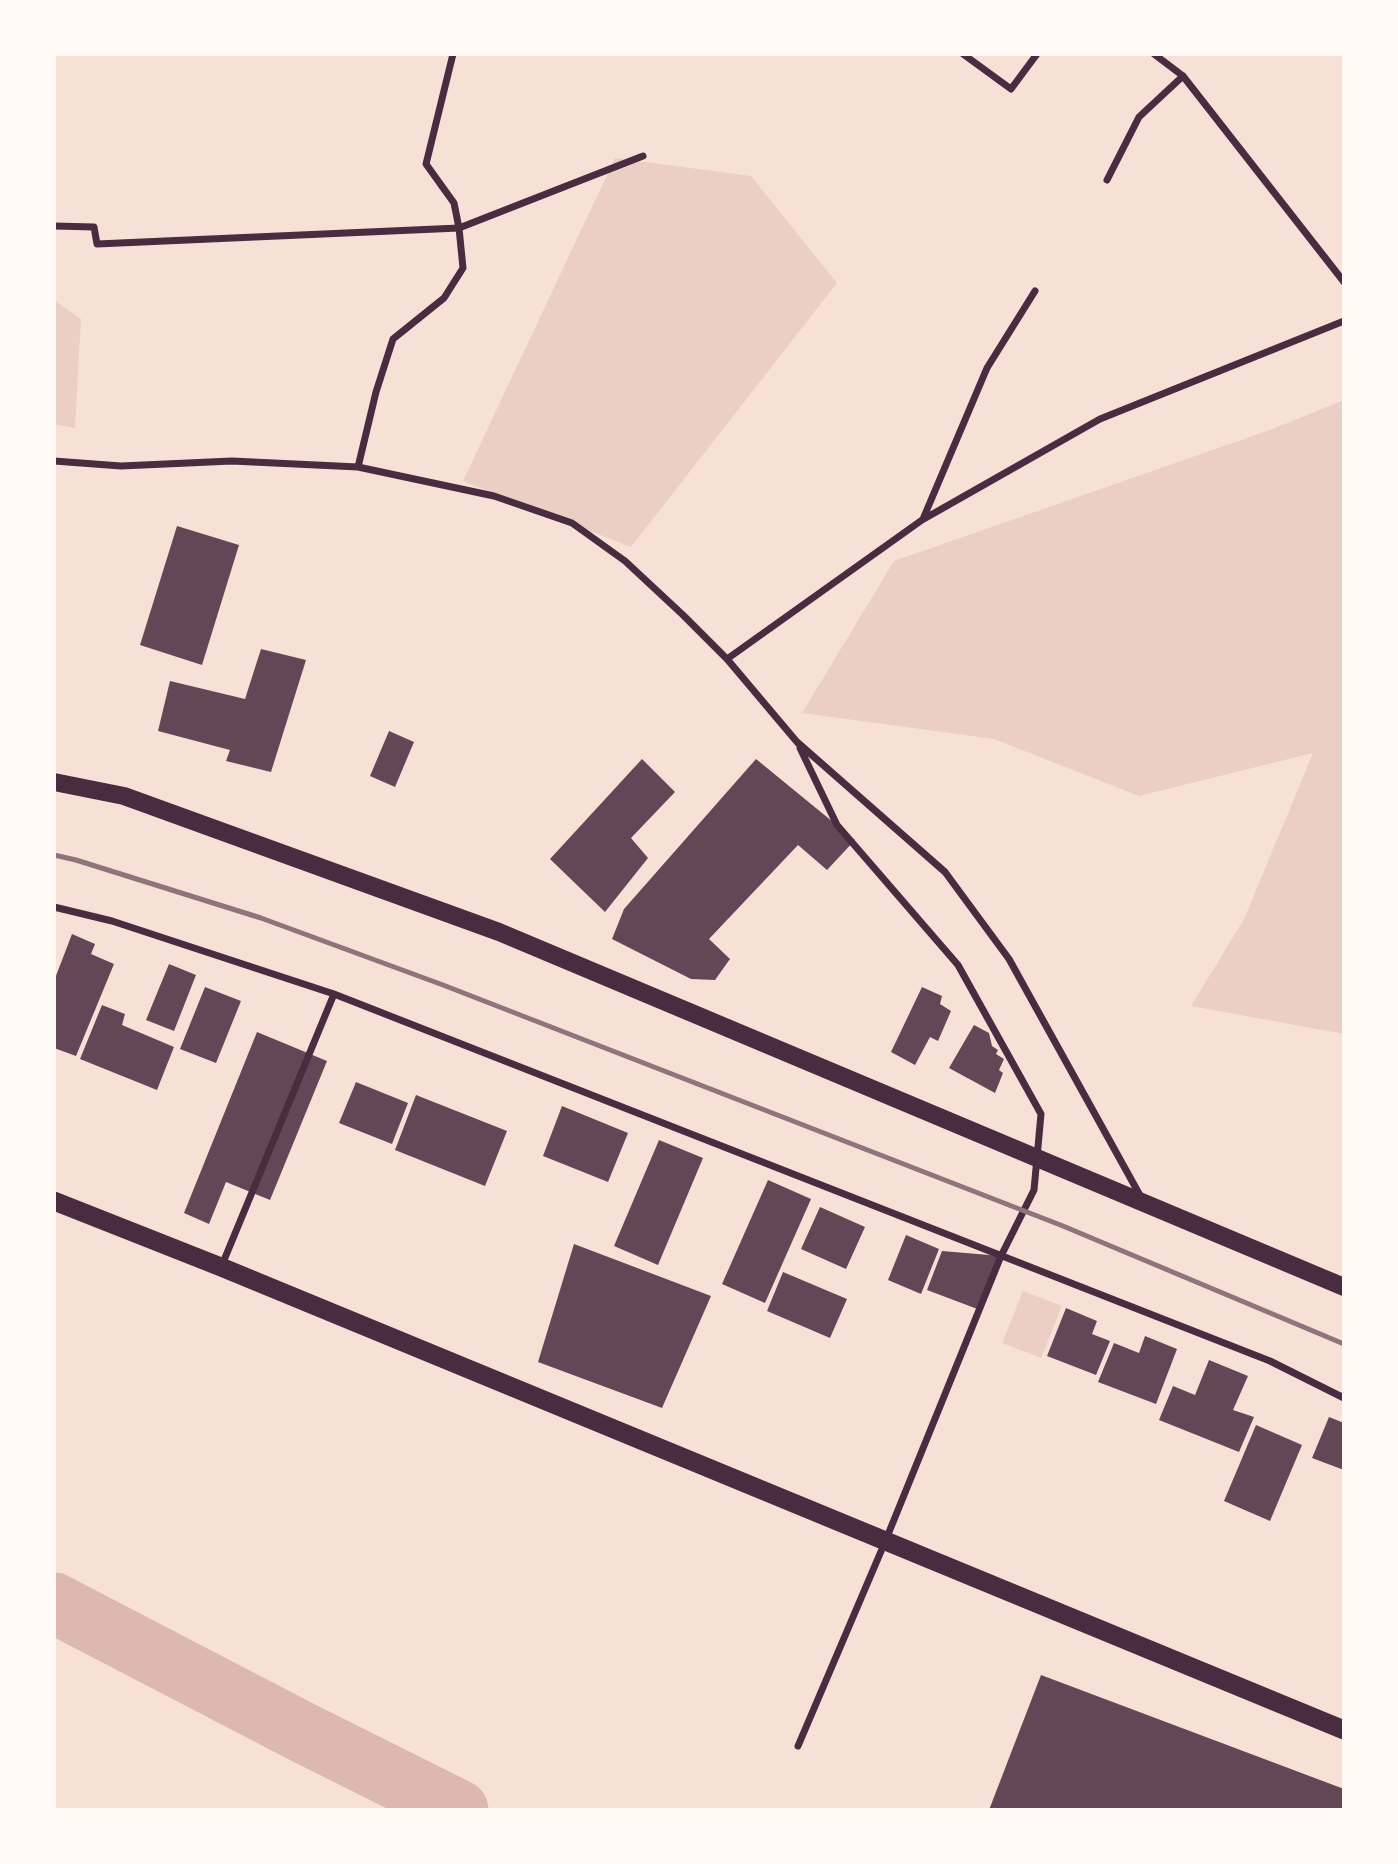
<!DOCTYPE html>
<html>
<head>
<meta charset="utf-8">
<style>
  body { margin:0 }
  #map { position:relative; width:1398px; height:1864px; overflow:hidden; background:#f7e1d7; font-family:Bitter,serif }
  canvas { display:block }
  .frame { position:absolute; inset:0; border:56px solid #fffaf5; pointer-events:none }
</style>
</head>
<body>
<div id="map">
<canvas width="1398" height="1864"></canvas>
<div class="frame"></div>
</div>
<script>
const context = document.querySelector('canvas').getContext('2d');
context.lineJoin = 'round';
function paint(path, color) {
  context.fillStyle = color;
  context.fill(path, 'evenodd');
}
function trace(path, color, width, dash) {
  context.strokeStyle = color;
  context.lineWidth = width;
  context.lineCap = dash ? 'butt' : 'round';
  context.setLineDash(dash || []);
  context.stroke(path);
}
const green = new Path2D(`
  M615,158L751,176L837,283L631,547L463,481Z
  M54,300L81,319L75,428L54,424Z
  M1344,400V1034L1191,1006L1244,919L1313,753L1139,796L994,739L802,713L894,561L1270,430Z
  M1023,1291L1062,1306L1041,1358L1002,1343Z`);
const river = new Path2D(`
  M54,1603L302,1732L458,1810`);
const building = new Path2D(`
  M177,526L239,545L202,665L140,645Z
  M261,649L306,660L271,772L226,761L230,750L158,731L170,681L245,699Z
  M389,731L414,742L395,787L370,776Z
  M642,759L675,792L631,838L648,858L605,912L550,859Z
  M756,759L855,840L827,870L798,845L709,939L730,959L715,980L691,979L612,939L624,909Z
  M72,934L95,944L91,954L114,964L76,1056L54,1048V981Z
  M169,964L196,975L174,1031L146,1020Z
  M205,987L241,1001L216,1063L180,1049Z
  M922,987L942,996L940,1004L951,1011L938,1041L930,1037L915,1065L891,1052Z
  M102,1005L125,1014L122,1025L174,1047L157,1090L80,1059Z
  M974,1025L989,1033L992,1046L998,1050L996,1054L1004,1059L999,1070L1003,1073L995,1093L949,1068Z
  M257,1032L327,1061L270,1200L226,1182L209,1224L184,1213Z
  M356,1082L408,1103L392,1144L339,1123Z
  M416,1095L507,1131L485,1186L395,1150Z
  M562,1106L628,1133L608,1182L543,1156Z
  M659,1140L703,1158L658,1265L614,1246Z
  M768,1180L811,1199L765,1303L722,1284Z
  M820,1207L865,1227L846,1269L801,1249Z
  M906,1235L939,1249L921,1294L888,1280Z
  M574,1244L711,1296L662,1408L538,1362Z
  M942,1251L1001,1256L980,1310L927,1290Z
  M783,1272L847,1299L830,1338L767,1311Z
  M1066,1308L1097,1321L1092,1334L1110,1341L1096,1375L1047,1356Z
  M1145,1336L1177,1349L1156,1404L1098,1382L1114,1343L1139,1353Z
  M1209,1360L1248,1376L1233,1410L1254,1417L1239,1452L1159,1420L1173,1386L1195,1395Z
  M1329,1417L1344,1423V1470L1312,1458Z
  M1256,1425L1302,1445L1270,1521L1224,1501Z
  M1041,1675L1344,1789V1810H989Z`);
const minor = new Path2D(`
  M963,54L1011,89L1037,54
  M1154,54L1183,76L1344,282
  M1107,180L1139,117L1183,76
  M54,226L94,227L97,244L459,228L643,156
  M54,461L121,466L232,461L358,467L494,496L572,523L625,561L683,615L727,659L797,742L945,872L1009,959L1142,1199
  M358,467L376,392L393,339L444,298L463,268L459,228L454,203L426,164L453,54
  M923,519L987,368L1035,291
  M727,659L922,520L1100,419L1344,321
  M54,907L112,921L334,994L1270,1361L1344,1398
  M222,1265L334,994
  M798,1746L885,1542L1001,1256L1034,1190L1041,1114L958,965L837,825L800,748`);
const primary = new Path2D(`
  M54,782L124,796L499,932L1344,1287`);
const trunk = new Path2D(`
  M54,1201L221,1267L1344,1730`);
const rail = new Path2D(`
  M54,855L76,860L261,918L443,985L1063,1226L1344,1344`);
paint(green, '#ebcfc5');
trace(river, '#dcb8b0', 61);
paint(building, '#644757');
trace(minor, '#4a2c40', 7);
trace(primary, '#4a2c40', 18);
trace(trunk, '#4a2c40', 19);
trace(rail, '#8f747c', 5);
</script>
</body>
</html>
